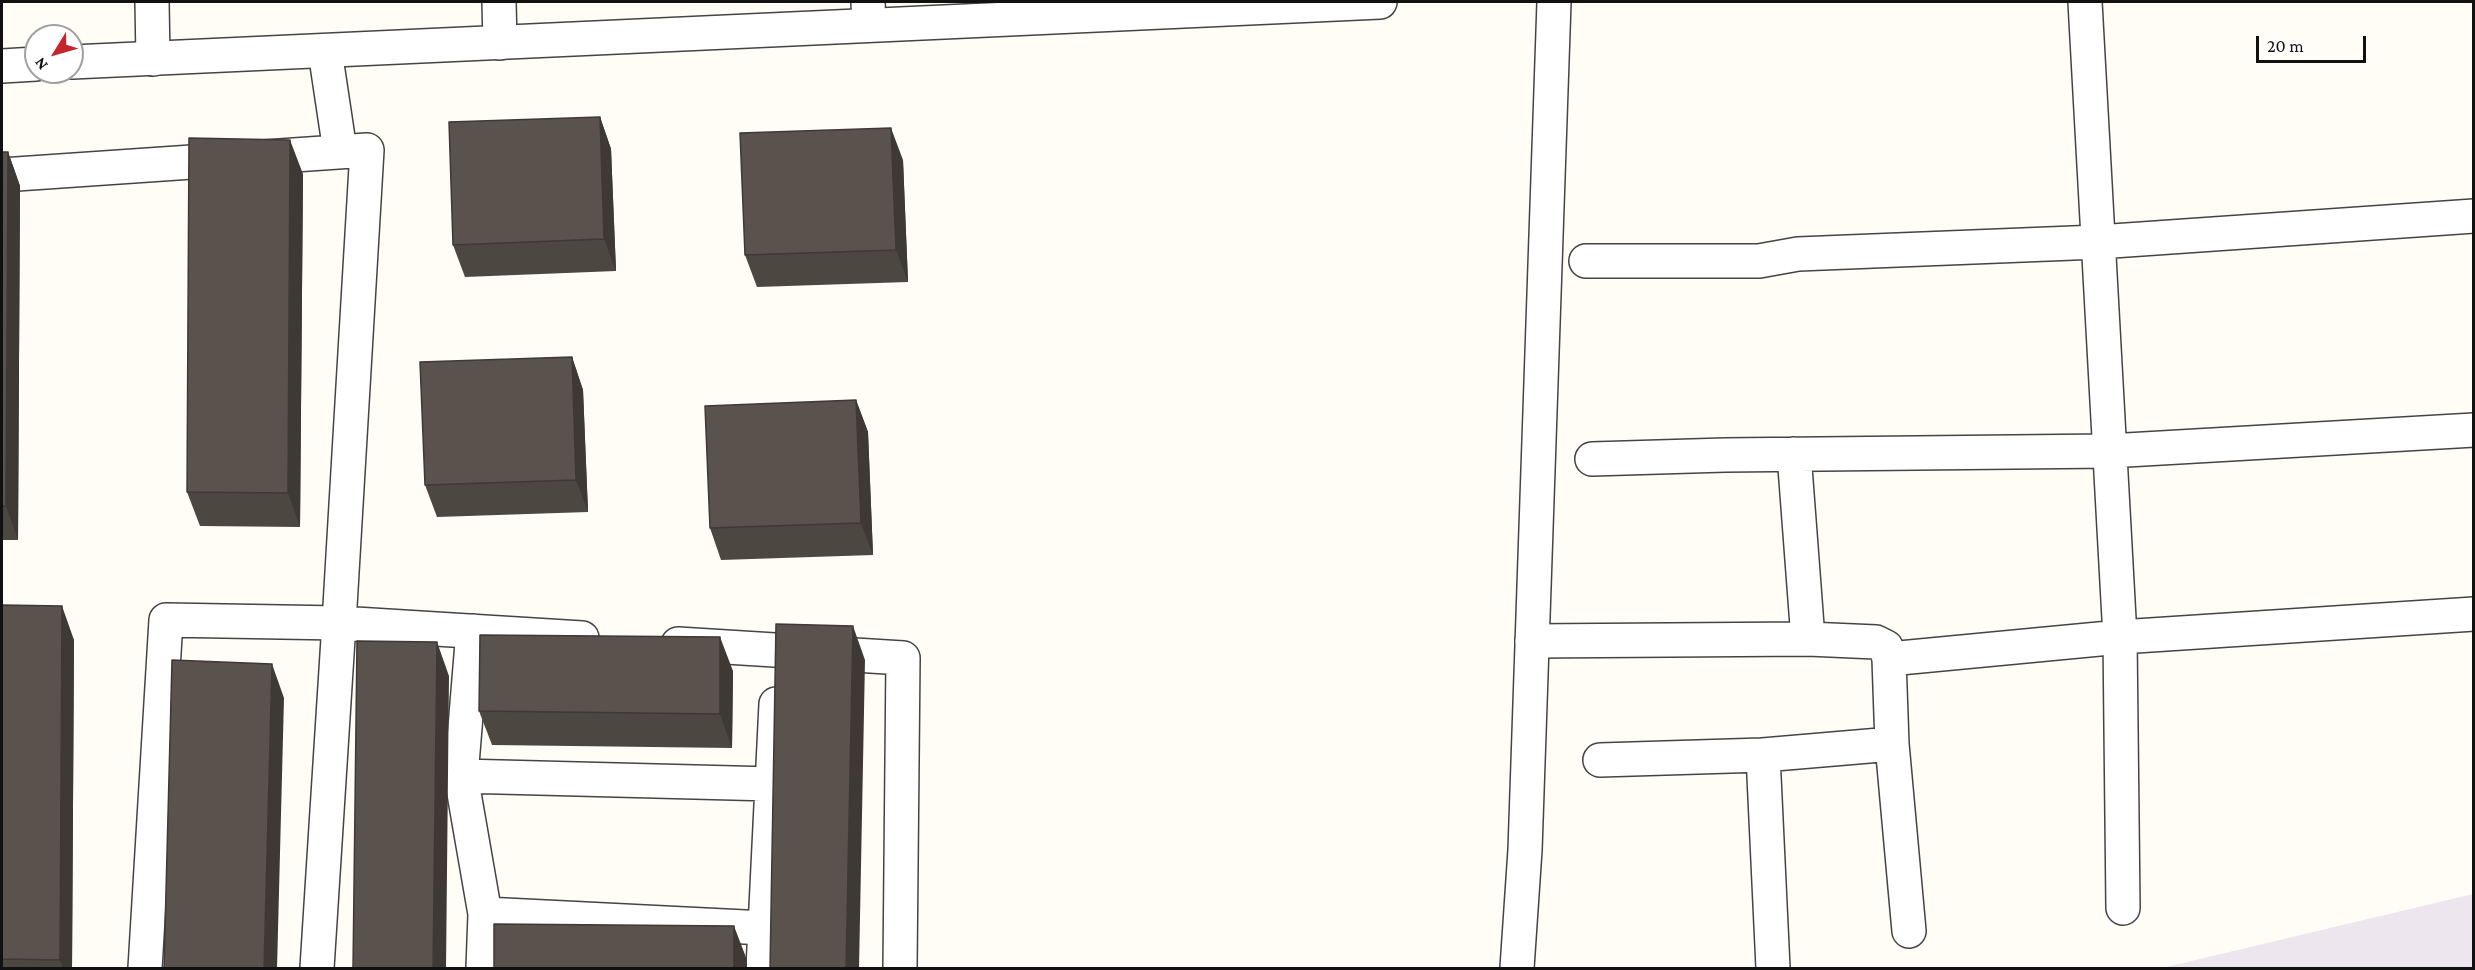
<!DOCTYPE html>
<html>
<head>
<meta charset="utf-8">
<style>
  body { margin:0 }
  #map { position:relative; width:2475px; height:970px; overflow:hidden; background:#fffdf5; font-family:"Crimson Pro",serif }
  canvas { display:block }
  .frame { position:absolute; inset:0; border:3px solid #111; pointer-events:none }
  .north { position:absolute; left:24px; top:24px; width:60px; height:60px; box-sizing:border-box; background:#fff; border:2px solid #a0a0a0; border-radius:50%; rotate:233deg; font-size:16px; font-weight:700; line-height:24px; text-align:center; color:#111 }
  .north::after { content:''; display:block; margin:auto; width:21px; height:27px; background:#c4262e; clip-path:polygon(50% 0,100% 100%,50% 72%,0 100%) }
  .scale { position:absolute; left:2256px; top:36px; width:110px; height:27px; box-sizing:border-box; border:3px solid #111; border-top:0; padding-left:8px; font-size:18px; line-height:21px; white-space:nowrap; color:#111; -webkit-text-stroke:4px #fff; paint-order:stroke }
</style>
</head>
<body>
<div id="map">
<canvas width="2475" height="970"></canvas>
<div class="frame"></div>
<div class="north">N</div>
<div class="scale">20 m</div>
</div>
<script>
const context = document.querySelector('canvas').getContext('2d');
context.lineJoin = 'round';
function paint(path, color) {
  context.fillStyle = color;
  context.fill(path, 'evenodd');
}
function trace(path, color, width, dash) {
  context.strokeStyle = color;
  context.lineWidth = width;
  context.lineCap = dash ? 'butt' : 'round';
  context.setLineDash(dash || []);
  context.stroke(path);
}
const industrial = new Path2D(`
  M2473,894V968H2162Z`);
const minor = new Path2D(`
  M152,2L153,59
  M499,2L500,43
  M868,2L869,25
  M2085,2L2120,637L2123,908
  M325,51L340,151
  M2,175L367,150L339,623L582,638
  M1586,261H1759L1798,254L2098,242L2474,216
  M1794,454L1808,639
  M1592,459L1725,455L2109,451L2474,430
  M473,631L461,776L485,914L483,968
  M1532,641L1808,639L1876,642L1886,647L1889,659L2120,637L2474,614
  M678,644L903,658L900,968
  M1889,659L1892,744L1909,931
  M1600,760L1763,755
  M461,776L772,784
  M485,914L765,928
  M145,968L166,620L339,623L317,968
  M763,968L776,704
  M1773,968L1763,755L1892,744`);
const tertiary = new Path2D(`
  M72,62L1380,2
  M2,66L36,64
  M1517,968L1525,850L1554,2`);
const wall = new Path2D(`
  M600,117L611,149L616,271L465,277L453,245Z
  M2,152H8L20,186L18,540H2Z
  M903,160L908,282L757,287L745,255Z
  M303,174L300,527L200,526L187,492Z
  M572,357L583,390L588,512L437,517L425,485Z
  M856,400L868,432L873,555L721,560L710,528Z
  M2,605L74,640L72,969H2Z
  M733,671L732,748L492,745L479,711Z`);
const shadedWall = new Path2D(`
  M600,117L611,149L616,271L604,239Z
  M891,128L903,160L908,282L896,250Z
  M290,140L303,174L300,527L288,493Z
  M8,152L20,186L18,540L6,506Z
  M572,357L583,390L588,512L576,480Z
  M856,400L868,432L873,555L861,523Z
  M62,606L74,640L72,969H63L60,960Z
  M853,626L865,660L859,969H846Z
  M720,637L733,671L732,748L720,714Z
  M437,642L449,676L446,969H433Z
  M272,664L284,698L277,969H264Z
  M734,926L747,960V969H734Z`);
const building = new Path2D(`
  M600,117L604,239L453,245L449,122Z
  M891,128L896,250L745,255L740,133Z
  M189,138L290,140L288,493L187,492Z
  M2,152H8L6,506H2Z
  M572,357L576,480L425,485L420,362Z
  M856,400L861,523L710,528L705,406Z
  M2,605L62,606L60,960L2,959Z
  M776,624L853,626L846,969H770Z
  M480,635L720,637V714L479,711Z
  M357,641L437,642L433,969H353Z
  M172,660L272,664L264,969H164Z
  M494,924L734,926V969H494Z`);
paint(industrial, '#eee6ef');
trace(minor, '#444', 36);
trace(tertiary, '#444', 36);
trace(minor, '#fff', 33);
trace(tertiary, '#fff', 33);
paint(wall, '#4d4742');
paint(shadedWall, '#3f3936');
paint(building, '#5a524d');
trace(building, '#3f3936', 1.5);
</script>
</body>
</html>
